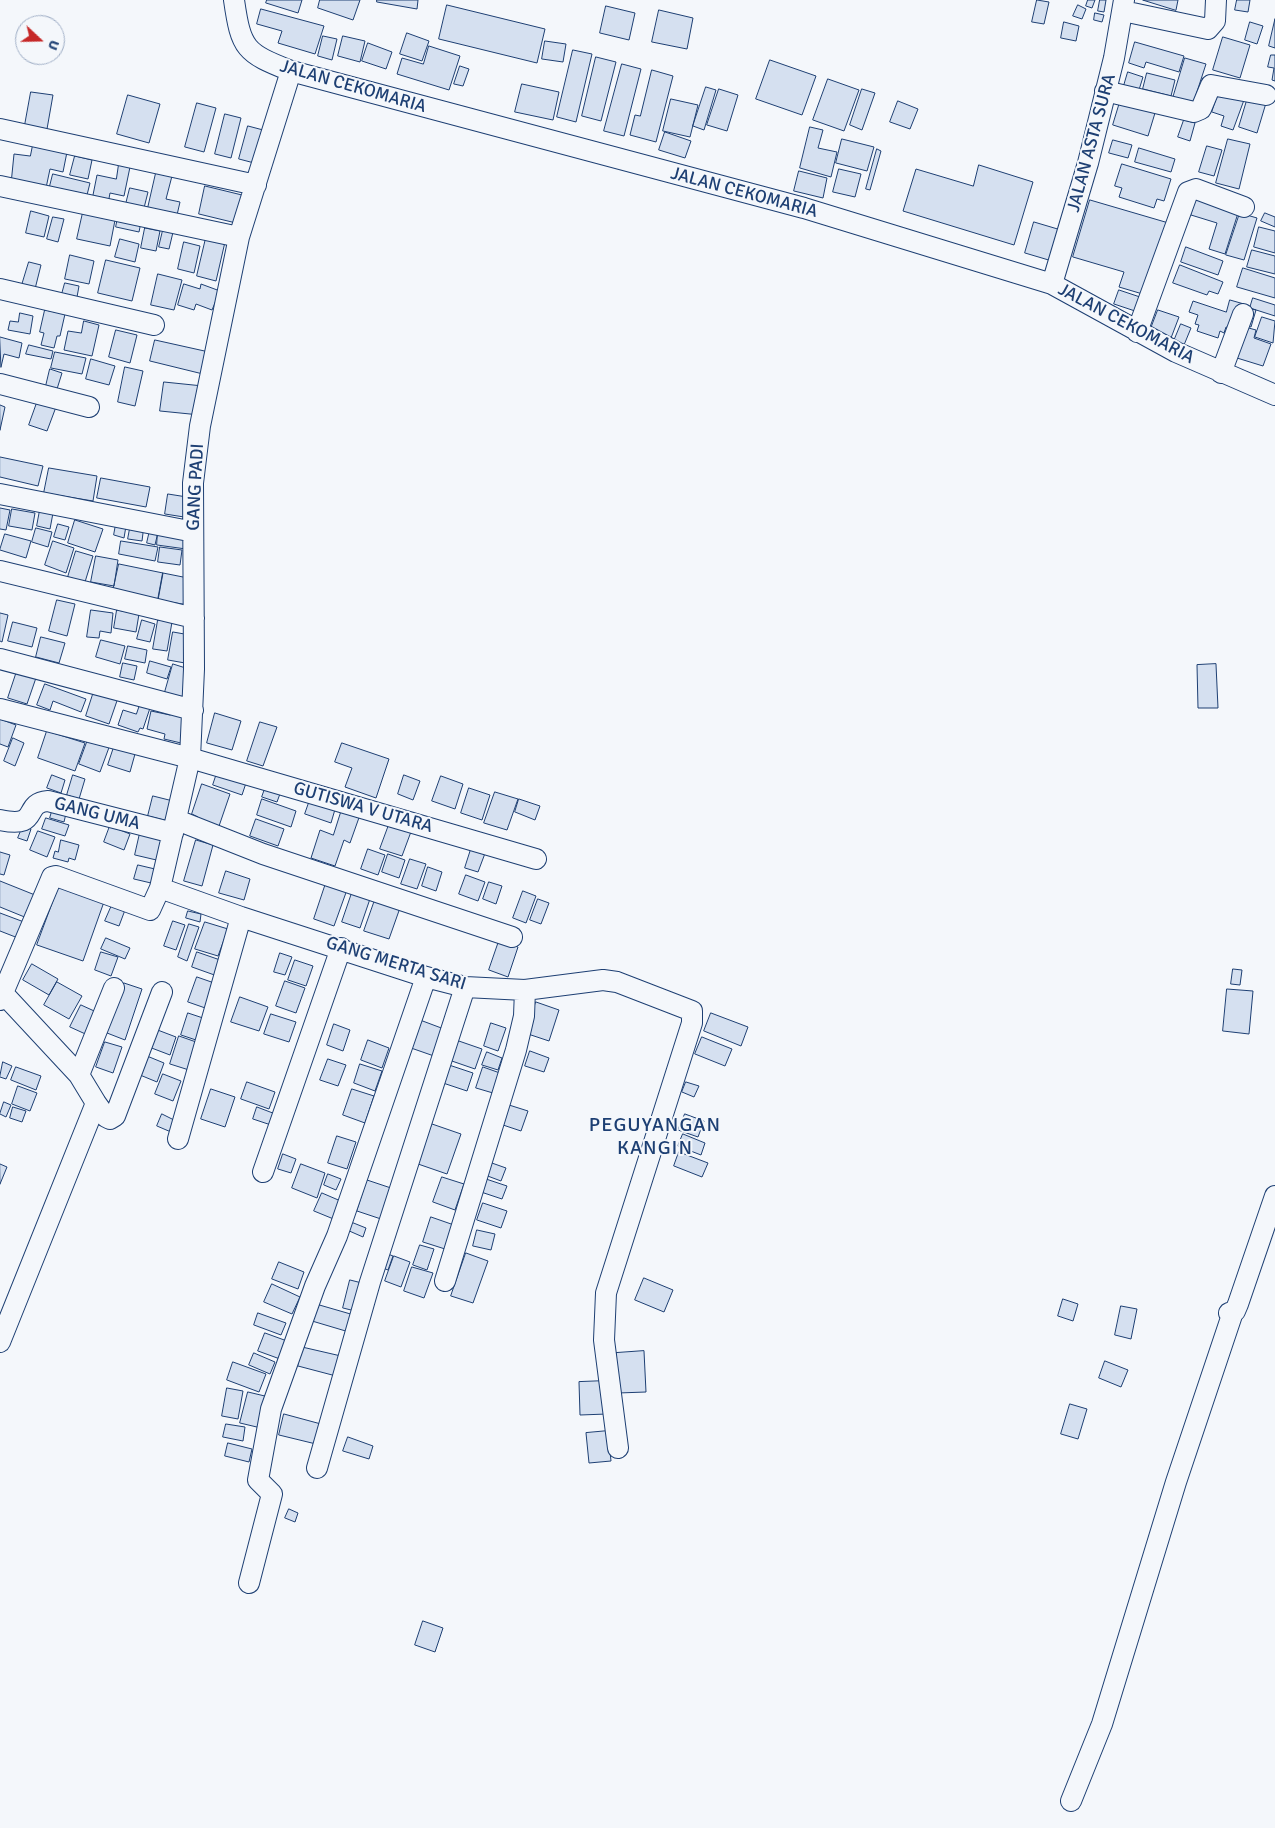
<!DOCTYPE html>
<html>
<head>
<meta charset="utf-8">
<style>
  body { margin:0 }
  #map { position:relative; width:1275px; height:1828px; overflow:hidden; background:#f4f7fb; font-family:Signika,sans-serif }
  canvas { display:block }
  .north { position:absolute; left:15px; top:15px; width:50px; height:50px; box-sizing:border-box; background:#f4f7fb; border:1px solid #9eadc5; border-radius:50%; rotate:111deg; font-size:14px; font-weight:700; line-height:20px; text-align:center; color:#1d3f73 }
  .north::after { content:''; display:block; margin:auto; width:18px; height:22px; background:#c62828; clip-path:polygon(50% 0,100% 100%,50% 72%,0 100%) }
</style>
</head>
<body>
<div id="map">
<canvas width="1275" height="1828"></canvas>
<div class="north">U</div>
</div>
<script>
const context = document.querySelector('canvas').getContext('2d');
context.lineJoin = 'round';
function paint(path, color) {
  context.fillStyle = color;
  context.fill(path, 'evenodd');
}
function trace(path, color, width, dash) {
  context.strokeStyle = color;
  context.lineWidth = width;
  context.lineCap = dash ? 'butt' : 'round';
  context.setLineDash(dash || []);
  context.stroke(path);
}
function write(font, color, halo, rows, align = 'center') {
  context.font = font + ' Signika,sans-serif';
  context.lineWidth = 4;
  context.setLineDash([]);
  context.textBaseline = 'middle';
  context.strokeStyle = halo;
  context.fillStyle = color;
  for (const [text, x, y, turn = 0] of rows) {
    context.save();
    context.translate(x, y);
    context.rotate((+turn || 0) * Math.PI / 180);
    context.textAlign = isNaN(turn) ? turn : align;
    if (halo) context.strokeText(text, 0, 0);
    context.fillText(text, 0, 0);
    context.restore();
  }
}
const building = new Path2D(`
  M267,0H302L298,13L266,3Z
  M320,0H360L353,20L318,8Z
  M377,0H418L417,9L377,2Z
  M1037,0L1049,2L1044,24L1032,22Z
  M1088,0H1095L1092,8L1086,6Z
  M1100,0H1106L1104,12L1098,11Z
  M1143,0H1178L1176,10Z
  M1237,0H1250L1248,12L1235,10Z
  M447,5L545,29L537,63L439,39Z
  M1078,5L1086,9L1082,19L1073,16Z
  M606,6L635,13L629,40L600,33Z
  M261,9L324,26L315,54L278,43L282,31L257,24Z
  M659,10L693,18L687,49L652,42Z
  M1095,13L1104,15L1102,22L1094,20Z
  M1275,19V48L1269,46Z
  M1064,22L1079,26L1076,41L1061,38Z
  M1250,22L1263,26L1257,44L1245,40Z
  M407,33L429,41L422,61L400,54Z
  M323,36L337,39L332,60L318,56Z
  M343,36L365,41L360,62L338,56Z
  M1223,37L1250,45L1240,78L1213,70Z
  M545,41L566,44L563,62L542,59Z
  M1135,42L1184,56L1179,72L1146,62L1144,68L1129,63Z
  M368,43L392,52L386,69L362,61Z
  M429,46L460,56L449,90L397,74L402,58L423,64Z
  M573,50L592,54L576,122L557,117Z
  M1271,55H1275V81L1272,80L1274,68L1268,67Z
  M596,57L616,62L601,121L582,116Z
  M1185,58L1206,64L1193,104L1173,98Z
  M770,60L816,76L802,115L756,99Z
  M622,64L641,69L624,136L604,131Z
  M460,66L469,69L463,86L454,84Z
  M652,70L673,76L656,142L630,135L635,115L640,116Z
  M1128,72L1143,77L1138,93L1123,89Z
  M1147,73L1175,80L1171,96L1143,89Z
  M828,79L859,90L844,131L813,120Z
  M522,84L559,92L553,120L515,112Z
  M706,87L716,90L704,130L693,126Z
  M719,89L738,95L727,131L707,125Z
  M862,89L875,93L862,130L850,125Z
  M31,92L53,95L47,129L25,125Z
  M1218,94L1244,100L1233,130L1221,126L1224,116L1212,112Z
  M128,95L160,104L149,143L117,134Z
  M1248,97L1266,103L1257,133L1239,127Z
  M671,99L698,105L690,137L663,131Z
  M898,101L918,109L910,129L890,122Z
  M1120,102L1155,113L1148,136L1113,125Z
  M197,103L216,108L204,152L185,147Z
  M225,114L241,118L231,158L215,154Z
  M1184,120L1195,123L1190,141L1178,137Z
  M248,126L267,131L258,164L239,159Z
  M810,127L823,130L818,148L837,152L831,177L800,168Z
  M665,132L691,141L685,158L659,150Z
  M842,139L874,147L867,171L836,163Z
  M1228,139L1250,144L1239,189L1216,183Z
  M1113,140L1132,145L1128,158L1109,153Z
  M33,145L67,152L63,172L50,169L46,188L11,184L14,154L30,156Z
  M1207,146L1222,150L1214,176L1199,172Z
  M1139,148L1175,159L1171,172L1135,162Z
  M877,149L881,151L870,190L866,189Z
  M75,156L92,160L88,179L70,175Z
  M119,164L130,167L124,196L110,193L108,204L92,200L97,175L116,179Z
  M1122,164L1171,179L1164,201L1157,199L1154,208L1119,197L1122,188L1115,186Z
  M979,165L1033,182L1014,245L903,211L916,169L973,186Z
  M839,169L861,174L855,197L833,192Z
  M799,171L827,178L823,198L794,191Z
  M156,173L172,176L166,199L180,202L177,215L148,208Z
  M53,174L90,183L86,199L49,190Z
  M205,186L242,195L236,223L199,214Z
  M130,188L148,192L143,212L125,208Z
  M1196,198L1239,210L1225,254L1209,249L1217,223L1191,215Z
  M1090,200L1172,224L1146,295L1119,287L1124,272L1073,257Z
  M84,208L116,215L110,246L77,239Z
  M31,211L49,216L44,237L26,233Z
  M119,212L142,217L139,232L116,227Z
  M1240,213L1257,218L1244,260L1226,255Z
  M1265,213L1275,217V227L1261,221Z
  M53,217L64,219L58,242L47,239Z
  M1034,222L1061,230L1052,261L1025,253Z
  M164,226L174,228L169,249L159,247Z
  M1259,227L1275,231V253L1254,247Z
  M145,228L160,231L156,251L141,248Z
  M206,238L225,242L216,281L197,276Z
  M120,239L139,244L135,262L115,257Z
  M184,242L200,246L194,273L178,269Z
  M1186,247L1223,261L1218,275L1181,262Z
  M1252,250L1275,256V274L1247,267Z
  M70,255L94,261L89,284L65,279Z
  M106,260L140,268L132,301L98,293Z
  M29,262L41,265L35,289L22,285Z
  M1180,265L1223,282L1218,294L1209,291L1207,295L1173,283Z
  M1243,268L1275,278V298L1237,287Z
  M158,274L182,280L174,310L151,305Z
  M65,283L79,286L77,297L62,294Z
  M184,284L200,289L201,284L220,291L212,310L196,304L194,310L178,305Z
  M1119,290L1140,297L1135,311L1114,304Z
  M1253,298L1275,305V316L1250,308Z
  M1230,300L1244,304L1236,330L1226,327L1224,333L1220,331L1218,338L1197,331L1199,325L1195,324L1198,315L1189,312L1193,301L1226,312Z
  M1248,308L1256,310L1251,327L1243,325Z
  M45,310L65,314L60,336H57L54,348L41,345L44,333L40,332Z
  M1158,310L1179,317L1171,338L1150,331Z
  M20,313L33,316L30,334L8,330L10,321L18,322Z
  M1262,317L1275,321L1273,343L1255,337Z
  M84,321L99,325L92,356L64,350L68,331L81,333Z
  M1181,324L1191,328L1184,345L1174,341Z
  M1245,327L1256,330L1254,338L1271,344L1263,366L1237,358Z
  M116,330L137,335L130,363L109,357Z
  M0,337L22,343L19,358L4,354L1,367Z
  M155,340L209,352L203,374L150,361Z
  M29,345L53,351L51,359L26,354Z
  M55,352L86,358L82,374L51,368Z
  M91,359L115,366L109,385L86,379Z
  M125,367L143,371L135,406L118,402Z
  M50,369L62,373L57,389L46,386Z
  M164,382L203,386L200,415L160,411Z
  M38,400L56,407L47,431L29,425Z
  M0,405L5,407L0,430Z
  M0,457L43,466L38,486L0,477Z
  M49,468L97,476L93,501L44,493Z
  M101,478L150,487L146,507L97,498Z
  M168,494L187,497L184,517L165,514Z
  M0,508L10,510L6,530L0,529Z
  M12,509L35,513L32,530L9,526Z
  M40,510L53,513L50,529L37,526Z
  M75,520L103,529L95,552L68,543Z
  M131,523L144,525L142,541L128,539Z
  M58,524L69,527L65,540L54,537Z
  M116,524L126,526L124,538L114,535Z
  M36,528L52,532L48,547L32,542Z
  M150,530L158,532L155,545L147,543Z
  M158,531L188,536L186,549L157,545Z
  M5,534L31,541L26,558L0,550Z
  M53,541L74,548L66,573L45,565Z
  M121,541L158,547L155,561L119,554Z
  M160,547L182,550L180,565L158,562Z
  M76,551L93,556L85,582L68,577Z
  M96,556L118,560L114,586L91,582Z
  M119,564L163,573L158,600L113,591Z
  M163,573L193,579L188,605L158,600Z
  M57,600L75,604L67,636L49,631Z
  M91,610L113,613L111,633L100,631L99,638L87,637Z
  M117,610L139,614L136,632L114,628Z
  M0,613L8,615L2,642L0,641Z
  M142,620L155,624L150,642L137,639Z
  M158,620L172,622L167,651L153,649Z
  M13,622L37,628L32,647L8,641Z
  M173,632L190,635L185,663L168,660Z
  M41,637L65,643L59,663L36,657Z
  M101,640L125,646L120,664L96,657Z
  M128,646L147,650L145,663L125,659Z
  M150,661L171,667L167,679L147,673Z
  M123,663L137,666L134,680L120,677Z
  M173,664L192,670L183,698L165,692Z
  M1216,664L1218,708H1198L1197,665Z
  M19,665L38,672L27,704L8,698Z
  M45,684L86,699L81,712L53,701L50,710L37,705Z
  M96,685L120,692L109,724L86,716Z
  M142,699L152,702L143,729L140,728L138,732L118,725L123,710L136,714Z
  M172,709L189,713L181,743L164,739L165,734L147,729L151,711L170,715Z
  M215,713L241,721L232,750L207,743Z
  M0,719L16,725L8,747L0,744Z
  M260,722L277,727L263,766L247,761Z
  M47,731L85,743L75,771L38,758Z
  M90,734L111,742L100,772L79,764Z
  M13,738L24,743L15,766L4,761Z
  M342,743L389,759L376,798L345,787L352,768L335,762Z
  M114,747L135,754L130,772L108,765Z
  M217,773L246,783L242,795L213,785Z
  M52,775L65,780L61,793L47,788Z
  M73,775L85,779L79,799L67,795Z
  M404,775L420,781L413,800L398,794Z
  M441,776L463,784L455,809L432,801Z
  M202,784L230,794L218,829L197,821L198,817L192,814Z
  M266,786L281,791L277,802L262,797Z
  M469,788L490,795L482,820L461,813Z
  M495,792L518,799L507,830L484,823Z
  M153,796L177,802L172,822L148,816Z
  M311,797L336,806L331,823L305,814Z
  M262,799L296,811L291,827L257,815Z
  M519,799L540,806L535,820L515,812Z
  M54,805L67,809L64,822L50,818Z
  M343,806L361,812L350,843L344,840L335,866L311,858L320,830L333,835Z
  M46,818L69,825L65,836L42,829Z
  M256,819L284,829L278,846L250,836Z
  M390,822L412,829L402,856L380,849Z
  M23,826L31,829L27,841L18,838Z
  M110,826L130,834L124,850L104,842Z
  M38,831L55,837L47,857L30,850Z
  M140,833L170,841L165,862L135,855Z
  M61,840L79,845L75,860L69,858L68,862L53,858L55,851L58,852Z
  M196,840L213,845L202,886L184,881Z
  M473,843L487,848L478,872L465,868Z
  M368,849L385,855L378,875L361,869Z
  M0,852L10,855L4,875L0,874Z
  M388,854L405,860L399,878L382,872Z
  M410,859L426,864L417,889L401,884Z
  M138,865L155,869L151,883L134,879Z
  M428,867L442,872L436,891L422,886Z
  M226,871L250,879L244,900L219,893Z
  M466,875L485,882L478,901L459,894Z
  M327,880L348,887L334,926L314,919Z
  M0,881L35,895L27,918L0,907Z
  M489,882L502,886L496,904L483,899Z
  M60,883L105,899L83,961L37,945Z
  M354,887L372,893L360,928L342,922Z
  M523,891L536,896L526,923L513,918Z
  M376,897L401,905L389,939L364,931Z
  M538,899L549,903L541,924L530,920Z
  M112,905L125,910L119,926L105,921Z
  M188,911L201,914L200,922L186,918Z
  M0,913L24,922L18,938L0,931Z
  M173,921L185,925L176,950L164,946Z
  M205,922L228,929L218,956L195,949Z
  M189,924L199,927L187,961L178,957Z
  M106,938L130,948L125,959L101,949Z
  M499,941L518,947L508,977L489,970Z
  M101,952L118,957L111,976L95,970Z
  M197,952L226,962L220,977L192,967Z
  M280,953L292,957L285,975L274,972Z
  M295,960L313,966L306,986L288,980Z
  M32,964L58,979L49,995L23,980Z
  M1233,969L1242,970L1240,985L1231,984Z
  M197,977L220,985L211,1010L188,1002Z
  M285,981L305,988L296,1013L276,1006Z
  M57,982L82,996L69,1019L44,1005Z
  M124,983L142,989L125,1040L107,1033Z
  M1227,989L1253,991L1249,1034L1223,1031Z
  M240,997L268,1007L259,1031L231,1022Z
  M536,1002L559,1010L549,1041L525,1033Z
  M81,1005L103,1015L92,1037L70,1027Z
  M188,1013L206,1019L199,1041L181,1035Z
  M711,1013L748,1027L741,1046L704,1031Z
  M271,1014L296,1022L289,1042L264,1034Z
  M420,1020L444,1029L434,1056L411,1048Z
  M491,1023L506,1028L498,1051L484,1046Z
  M334,1024L350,1030L343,1051L327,1045Z
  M155,1029L176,1037L170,1055L149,1047Z
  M179,1036L199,1043L189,1070L170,1064Z
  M702,1037L732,1049L725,1066L695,1054Z
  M453,1039L482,1049L475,1069L446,1059Z
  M368,1040L389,1048L382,1068L361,1060Z
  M105,1042L122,1047L113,1073L96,1067Z
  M530,1051L549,1058L544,1072L525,1066Z
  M487,1052L502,1058L498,1070L482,1065Z
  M147,1056L164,1063L157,1082L140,1075Z
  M328,1059L346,1065L338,1086L320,1080Z
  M3,1062L12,1066L6,1079L0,1077Z
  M443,1063L473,1073L467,1091L437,1081Z
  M360,1064L382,1071L375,1091L354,1083Z
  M16,1067L41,1076L36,1090L11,1080Z
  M483,1067L500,1073L493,1093L476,1088Z
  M163,1074L181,1081L173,1101L155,1094Z
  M247,1082L275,1092L269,1109L241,1099Z
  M686,1082L699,1086L694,1097L682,1092Z
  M18,1086L37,1093L30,1111L12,1104Z
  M211,1089L235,1097L225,1127L201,1119Z
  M352,1089L374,1096L365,1123L343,1115Z
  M4,1102L11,1105L6,1117L0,1114Z
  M509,1105L528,1111L521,1131L503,1125Z
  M13,1107L26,1111L22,1122L10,1118Z
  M257,1107L278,1115L274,1126L253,1119Z
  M162,1114L176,1121L171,1132L157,1126Z
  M685,1114L704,1121L698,1137L678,1130Z
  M432,1124L461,1134L447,1174L418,1164Z
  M683,1134L705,1143L701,1155L678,1146Z
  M337,1136L356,1142L347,1169L328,1163Z
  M679,1152L708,1163L702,1177L674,1166Z
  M283,1154L296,1159L291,1173L278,1169Z
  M489,1162L506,1168L501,1181L485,1175Z
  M0,1164L7,1167L0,1184Z
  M301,1164L325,1173L317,1198L292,1188Z
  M328,1174L341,1179L336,1190L324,1185Z
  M442,1177L464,1184L455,1210L433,1202Z
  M483,1178L507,1186L502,1199L478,1191Z
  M367,1180L394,1189L384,1220L357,1211Z
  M322,1193L343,1202L336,1220L314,1211Z
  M483,1203L507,1211L501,1228L477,1220Z
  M431,1217L454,1225L445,1249L423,1242Z
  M351,1222L366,1228L363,1237L347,1230Z
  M477,1230L495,1234L491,1250L473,1246Z
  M420,1245L434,1249L427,1270L413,1265Z
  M383,1252L393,1256L388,1270L378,1266Z
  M466,1253L488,1261L473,1303L451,1296Z
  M394,1256L410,1262L401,1287L385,1281Z
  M279,1262L304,1272L298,1289L272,1279Z
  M412,1267L433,1273L424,1298L404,1291Z
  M644,1278L673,1290L664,1312L635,1300Z
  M350,1280L362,1283L355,1311L343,1308Z
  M272,1284L300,1297L292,1314L264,1302Z
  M1063,1299L1078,1304L1073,1321L1058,1316Z
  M316,1304L354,1315L349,1332L312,1321Z
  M1121,1306L1137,1309L1131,1339L1115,1335Z
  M258,1313L286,1323L281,1335L254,1325Z
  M265,1333L287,1341L280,1359L258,1351Z
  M302,1347L341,1356L336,1376L298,1366Z
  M644,1351L646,1392L618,1393L616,1353Z
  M254,1353L275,1362L270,1374L249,1365Z
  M1105,1361L1128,1370L1121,1387L1099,1378Z
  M233,1362L266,1374L259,1392L227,1380Z
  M605,1381L607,1414L580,1415L579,1382Z
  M227,1388L243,1391L238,1419L222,1416Z
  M248,1392L269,1397L261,1428L240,1423Z
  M1070,1404L1087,1409L1078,1439L1061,1434Z
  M284,1414L321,1424L316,1444L279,1435Z
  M226,1424L245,1427L243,1441L223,1437Z
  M608,1431L611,1461L589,1463L586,1433Z
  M348,1437L373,1446L369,1459L343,1451Z
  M228,1443L252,1449L249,1462L225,1456Z
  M289,1509L298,1513L295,1522L285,1518Z
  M423,1621L443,1628L435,1652L415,1645Z`);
const minor = new Path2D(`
  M234,0C241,49 245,53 291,71L804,208L1052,284L1176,352L1275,395
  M1123,11L1208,29L1215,21L1216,0
  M1105,91L1194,112L1201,109L1211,85L1266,95
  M0,129L256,185
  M0,186L239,237
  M1052,284L1088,163L1114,58L1124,0
  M0,289L154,325
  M1137,332L1188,192L1196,189L1244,207
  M1221,373L1243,314
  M0,384L89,407
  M0,494L189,531
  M0,571L194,618
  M0,659L193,710
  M0,709L190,758L536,859
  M0,820C42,829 21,803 48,801L173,833
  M177,820L263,854L512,937
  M160,888L241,917L426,977L465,987L525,990L603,980L617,982L692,1011V1023L606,1293L604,1340L618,1448
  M0,990L79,1075L96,1103L106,1117L110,1119L115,1116L162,992
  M0,1000L52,877L56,876L150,910L160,888L190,758L194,669L193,483L200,426L239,237L291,71
  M79,1075L114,988
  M178,1139L241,917
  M263,1172L341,948
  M445,1281L516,1050L524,1016L525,990
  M1229,1313L1235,1311L1238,1304L1275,1196
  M0,1342L96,1103
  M317,1468L370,1282L465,987
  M249,1583L272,1494L258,1480L271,1409L315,1286L337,1236L426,977
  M1071,1801L1102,1724L1176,1482L1233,1312`);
const streetNames = [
  ["JALAN CEKOMARIA",353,87,16],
  ["JALAN ASTA SURA",1092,143,-75],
  ["JALAN CEKOMARIA",744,193,15],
  ["JALAN CEKOMARIA",1126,324,28],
  ["GANG PADI",196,487,-87],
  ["GUTISWA V UTARA",363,808,16],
  ["GANG UMA",97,814,14],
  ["GANG MERTA SARI",396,964,17]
];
const quarterNames = [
  ["PEGUYANGAN",655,1126],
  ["KANGIN",655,1149]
];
paint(building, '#d5e0f0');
trace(building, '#1d3f73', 1);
trace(minor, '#1d3f73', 22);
trace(minor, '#f4f7fb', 20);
write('18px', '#1d3f73', '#f4f7fb', streetNames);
context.letterSpacing = '1px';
write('20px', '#1d3f73', '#f4f7fb', quarterNames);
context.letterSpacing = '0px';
</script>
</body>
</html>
